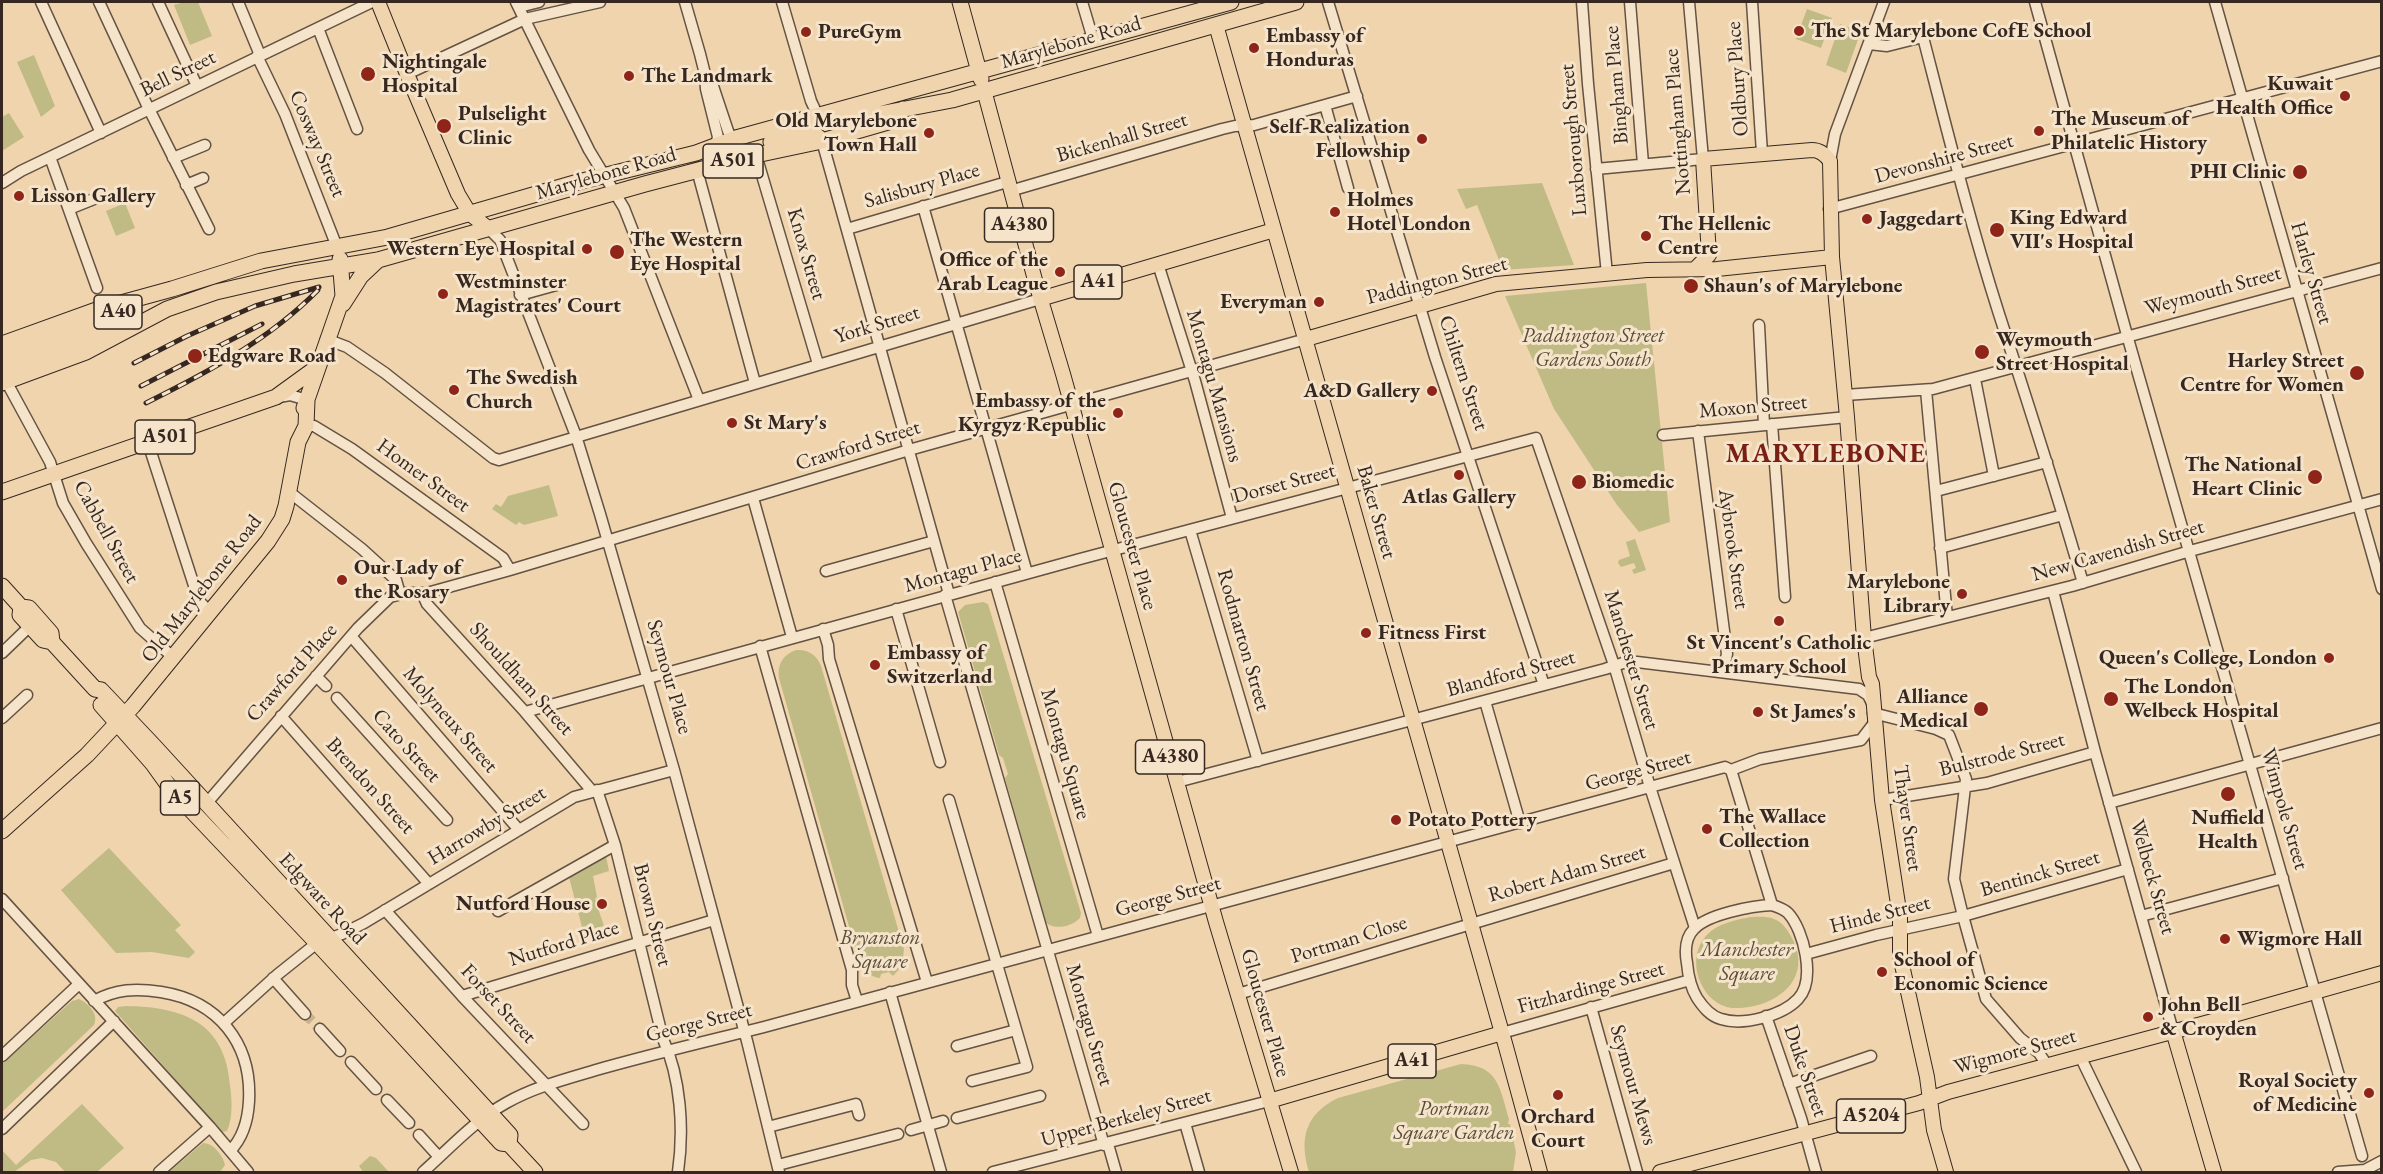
<!DOCTYPE html>
<html>
<head>
<meta charset="utf-8">
<style>
  body { margin:0 }
  #map { position:relative; width:2383px; height:1174px; overflow:hidden; background:#efd4ad; font-family:"EB Garamond",serif }
  canvas { display:block }
  .frame { position:absolute; inset:0; border:3px solid #362820; pointer-events:none }
</style>
</head>
<body>
<div id="map">
<canvas width="2383" height="1174"></canvas>
<div class="frame"></div>
</div>
<script>
const context = document.querySelector('canvas').getContext('2d');
context.lineJoin = 'round';
function paint(path, color) {
  context.fillStyle = color;
  context.fill(path, 'evenodd');
}
function trace(path, color, width, dash) {
  context.strokeStyle = color;
  context.lineWidth = width;
  context.lineCap = dash ? 'butt' : 'round';
  context.setLineDash(dash || []);
  context.stroke(path);
}
function write(font, color, halo, rows, align = 'center') {
  context.font = font + ' "EB Garamond",serif';
  context.lineWidth = 6;
  context.setLineDash([]);
  context.textBaseline = 'middle';
  context.strokeStyle = halo;
  context.fillStyle = color;
  for (const [text, x, y, turn = 0] of rows) {
    context.save();
    context.translate(x, y);
    context.rotate((+turn || 0) * Math.PI / 180);
    context.textAlign = isNaN(turn) ? turn : align;
    if (halo) context.strokeText(text, 0, 0);
    context.fillText(text, 0, 0);
    context.restore();
  }
}
const green = new Path2D(`
  M184,2H198L212,36L190,45L174,5Z
  M1807,9L1832,18L1821,48L1796,39Z
  M1840,24L1861,31L1846,73L1826,65Z
  M34,55L55,106L41,117L17,62Z
  M9,113L24,137L2,151V117Z
  M1542,183L1574,265L1503,270L1477,205L1466,209L1457,189Z
  M125,203L135,228L116,236L106,211Z
  M1646,283L1670,522L1639,532L1617,505L1554,409L1505,296Z
  M549,485L558,516L524,525L519,522L516,525L492,509L496,504L501,507L508,496Z
  M1635,539L1646,570L1634,574L1632,570L1636,568L1634,563L1621,567L1618,563L1619,560L1630,556L1626,542Z
  M983,602L988,604L1081,913L1080,918C1071,927 1056,930 1046,923L1005,778L1008,774L1003,758L999,755L958,612L965,605Z
  M796,650C808,649 817,655 821,666L904,949L902,966L893,976L889,972L881,974L880,978C870,977 863,971 859,962L779,678C777,664 783,655 796,650Z
  M109,848L181,925L175,930L195,952L189,958L152,952L116,953L61,890Z
  M606,856L609,871L593,876L597,897L595,899L604,926L583,931L569,877Z
  M1751,917C1759,917 1767,916 1774,919C1783,922 1788,931 1792,938C1814,980 1775,1008 1736,1008C1705,1009 1685,965 1703,940C1713,924 1735,920 1751,917Z
  M79,999C89,1004 99,1014 94,1025L2,1112V1064L72,1001Z
  M126,1006C183,1007 225,1022 230,1085C232,1100 233,1118 227,1131L222,1132L115,1011L118,1007Z
  M1461,1064C1499,1065 1500,1089 1509,1119L1508,1124H1510L1516,1152L1513,1172H1309C1299,1139 1305,1114 1338,1098Z
  M82,1104L124,1148L97,1172H65L56,1162L42,1158L31,1160L14,1172H2V1150L16,1165Z
  M203,1143C213,1143 223,1155 225,1165L220,1172H169Z
  M370,1156L376,1158L389,1172H363L359,1166Z`);
const minorTunnel = new Path2D(`
  M305,1014L320,1029`);
const minor = new Path2D(`
  M41,2L101,133
  M99,2L146,103L209,229
  M158,2L197,86
  M238,2L260,55
  M516,2L589,150L624,208L699,400
  M685,2L700,54L705,74L706,89L718,137L716,145
  M782,2L811,101L818,116
  M1082,2L1093,39
  M1328,2L1435,357L1544,685
  M1582,2L1588,84L1607,274
  M1630,2L1643,164
  M1752,2L1762,153
  M2035,2L2127,335L2362,1156
  M2215,2L2382,589
  M519,7L539,2
  M318,28L357,129
  M1869,44L1887,46L1923,37C1947,130 1970,223 1999,314C2028,403 2057,492 2083,583
  M257,56L285,114L337,247
  M407,74L525,19L600,2
  M705,74L713,86L728,131L730,135L736,138
  M1325,105L1348,188
  M822,141L949,594
  M756,155L818,364
  M50,157L97,288
  M173,158L205,145
  M1830,161L1835,134L1884,2
  M1596,169L1703,159L1689,2
  M697,170L755,383
  M2,183L21,171L372,2
  M186,185L203,178
  M1010,191L1222,129L1235,126L1254,125L1357,96
  M923,206L1027,573
  M69,209L94,199
  M1829,209L2382,61
  M488,228L500,240L576,436L600,514L674,770L747,1041L779,1172
  M847,229L1007,182
  M1158,264L1195,381L1232,518
  M520,295L560,284
  M1759,325L1764,425
  M326,339L347,347L385,373L493,458L499,460L1040,299
  M1975,379L1994,476
  M6,381L50,462L63,503L86,543L140,628L174,658
  M1926,390L1947,617
  M1845,395L1933,389L2382,268
  M279,397L290,395L307,400
  M1772,424L1785,597
  M306,426H314L352,449L503,558L510,570
  M1698,431L1727,654L1723,671
  M1663,435L1847,417
  M148,443L199,601L211,613
  M288,491L362,549L396,580L400,594
  M1936,491L2047,462
  M753,498L792,637
  M1190,530L1258,761
  M1940,548L2063,515
  M826,571L934,541
  M995,582L1098,936
  M2053,591L2095,752L2173,1031
  M422,593L427,604L525,712L592,791
  M945,595L1104,1145
  M896,609L940,762
  M823,629L828,645L829,659L927,982
  M351,636L519,830
  M1864,638L2072,586L2190,551L2382,499
  M760,646L852,970V985L857,1001
  M2,653L30,626
  M316,676L326,686
  M337,698L447,820
  M1485,701L1520,823
  M525,712L1080,559L1536,438L1614,665L1650,787L1695,928
  M1873,713L1936,729L1949,735L1966,779L1954,879L1963,916L1986,999L2020,1038L2039,1053L2047,1065
  M281,716L429,884
  M2,718L27,695
  M1731,770L1772,905
  M1177,782L1605,669L1626,662H1637L1859,689L1868,695L1872,703
  M597,790L615,845L663,1039C681,1078 684,1130 678,1172
  M949,800L1027,1067L972,1081
  M1882,800L1987,783L2095,752
  M2109,803L2382,728
  M206,804L358,628L390,597L405,593H427L510,570L909,450L1306,339
  M2,899L210,1127L248,1172
  M1772,905C1778,907 1784,909 1788,913C1804,930 1816,980 1798,999C1782,1016 1743,1026 1721,1019C1710,1016 1703,1007 1697,998C1691,988 1688,975 1687,963C1685,952 1685,938 1694,929C1708,914 1752,906 1772,905Z
  M385,910L462,996L583,1124
  M498,911L615,845
  M2141,916L2283,878
  M1806,954L1876,935L1963,916L2128,869
  M273,978L305,1014
  M890,992L941,1172
  M1238,994L1674,863
  M462,996L714,920
  M94,1001C116,989 136,988 161,992C218,1001 252,1043 249,1101C248,1120 243,1138 230,1151
  M1591,1007L1637,1172
  M1766,1016L1801,1118L1816,1172
  M224,1023L277,975L317,943L342,934L364,923L574,797L674,770
  M320,1029L340,1051
  M1502,1033L1690,980
  M957,1046L1016,1030
  M2,1056L79,984
  M2080,1056L2136,1172
  M351,1062L376,1089
  M1789,1084L1871,1056
  M387,1100L409,1123
  M957,1118L1040,1096
  M1185,1123L1199,1172
  M768,1127L856,1104L859,1115
  M2,1129L114,1021
  M911,1130L943,1121
  M419,1135L439,1157
  M1108,1144L1116,1172
  M778,1165L898,1134
  M159,1172L210,1127
  M423,1172C450,1148 474,1121 506,1103C534,1087 566,1079 596,1070C652,1054 708,1041 764,1027L1650,787L1725,767L1731,770L1760,759L1861,740L1874,723
  M993,1172L1269,1101
  M2338,1172L2365,1170L2382,1161`);
const major = new Path2D(`
  M378,2L407,74L458,194L470,214L488,228
  M1216,25L1506,1047L1540,1172
  M984,90L1035,280L1063,374L1216,922L1291,1172
  M1695,269L1709,255L1703,159L1812,150C1820,150 1825,154 1830,161L1832,257L1847,417L1864,638L1869,677L1872,684L1882,800L1900,917V956L1927,1077L1934,1130L1946,1172
  M1040,299L1274,230
  M1306,339L1496,284L1647,270L1717,269L1832,257
  M2173,1031L2214,1172
  M1269,1101L1502,1033
  M1660,1172L1919,1103L1948,1092L2209,1022L2382,973`);
const highway = new Path2D(`
  M960,2L981,79
  M827,117L842,120L853,119L952,100L1296,2
  M771,142C786,138 811,125 822,141
  M343,304L361,276L378,260
  M2,344L99,309L172,289L261,261L388,237L578,182L696,153L736,138L1231,2
  M2,356L63,335L108,316
  M2,369L128,322
  M2,383L86,352L167,309L216,292L294,274L378,260L645,184L756,155L822,141L888,122L903,109
  M304,408L343,296L340,259
  M2,492L276,397L316,368
  M2,586L21,607L29,608L51,633L52,642
  M21,607L20,615L43,640L52,642L95,689L101,690L154,746L501,1125L510,1135L509,1144
  M101,705L153,764L171,789L317,943L501,1143L509,1144L535,1172
  M2,831L87,755L133,706L268,541L282,519L286,506L298,442L306,426L307,400`);
const rail = new Path2D(`
  M134,363L187,336L255,306L319,287
  M141,386L262,324
  M146,403C208,372 269,340 318,290`);
const markers = [
  [1799,31,6,"#8f2418"],
  [806,32,6,"#8f2418"],
  [1254,48,6,"#8f2418"],
  [368,74,8,"#8f2418"],
  [629,76,6,"#8f2418"],
  [2345,96,6,"#8f2418"],
  [444,126,8,"#8f2418"],
  [2039,131,6,"#8f2418"],
  [929,133,6,"#8f2418"],
  [1422,139,6,"#8f2418"],
  [2300,172,8,"#8f2418"],
  [19,196,6,"#8f2418"],
  [1335,212,6,"#8f2418"],
  [1867,219,6,"#8f2418"],
  [1997,230,8,"#8f2418"],
  [1646,236,6,"#8f2418"],
  [587,249,6,"#8f2418"],
  [617,252,8,"#8f2418"],
  [1060,272,6,"#8f2418"],
  [1691,286,8,"#8f2418"],
  [443,294,6,"#8f2418"],
  [1319,302,6,"#8f2418"],
  [1982,352,8,"#8f2418"],
  [195,356,8,"#8f2418"],
  [2357,373,8,"#8f2418"],
  [454,390,6,"#8f2418"],
  [1432,391,6,"#8f2418"],
  [1118,413,6,"#8f2418"],
  [732,423,6,"#8f2418"],
  [1459,475,6,"#8f2418"],
  [2315,477,8,"#8f2418"],
  [1579,482,8,"#8f2418"],
  [342,580,6,"#8f2418"],
  [1962,594,6,"#8f2418"],
  [1779,621,6,"#8f2418"],
  [1366,633,6,"#8f2418"],
  [2329,658,6,"#8f2418"],
  [875,665,6,"#8f2418"],
  [2111,699,8,"#8f2418"],
  [1981,709,8,"#8f2418"],
  [1758,712,6,"#8f2418"],
  [2228,794,8,"#8f2418"],
  [1396,820,6,"#8f2418"],
  [1707,829,6,"#8f2418"],
  [602,904,6,"#8f2418"],
  [2225,939,6,"#8f2418"],
  [1882,972,6,"#8f2418"],
  [2148,1017,6,"#8f2418"],
  [2369,1093,6,"#8f2418"],
  [1558,1095,6,"#8f2418"]
];
const shields = [
  [733,161,60],
  [1019,225,69],
  [1098,282,48],
  [118,312,48],
  [165,437,60],
  [1170,757,69],
  [180,798,39],
  [1412,1061,48],
  [1871,1116,69]
];
const shieldNames = [
  ["A501",733,161],
  ["A4380",1019,225],
  ["A41",1098,282],
  ["A40",118,312],
  ["A501",165,437],
  ["A4380",1170,757],
  ["A5",180,798],
  ["A41",1412,1061],
  ["A5204",1871,1116]
];
const poiNames = [
  ["The St Marylebone CofE School",1811,31],
  ["PureGym",818,32],
  ["Embassy of",1266,36],
  ["Honduras",1266,60],
  ["Nightingale",382,62],
  ["Hospital",382,86],
  ["The Landmark",641,76],
  ["Kuwait",2333,84,"right"],
  ["Health Office",2333,108,"right"],
  ["Pulselight",458,114],
  ["Clinic",458,138],
  ["The Museum of",2051,119],
  ["Philatelic History",2051,143],
  ["Old Marylebone",917,121,"right"],
  ["Town Hall",917,145,"right"],
  ["Self-Realization",1410,127,"right"],
  ["Fellowship",1410,151,"right"],
  ["PHI Clinic",2286,172,"right"],
  ["Lisson Gallery",31,196],
  ["Holmes",1347,200],
  ["Hotel London",1347,224],
  ["King Edward",2010,218],
  ["VII's Hospital",2010,242],
  ["Jaggedart",1879,219],
  ["The Hellenic",1658,224],
  ["Centre",1658,248],
  ["The Western",630,240],
  ["Eye Hospital",630,264],
  ["Western Eye Hospital",575,249,"right"],
  ["Office of the",1048,260,"right"],
  ["Arab League",1048,284,"right"],
  ["Westminster",455,282],
  ["Magistrates' Court",455,306],
  ["Shaun's of Marylebone",1704,286],
  ["Everyman",1307,302,"right"],
  ["Weymouth",1996,340],
  ["Street Hospital",1996,364],
  ["Edgware Road",208,356],
  ["Harley Street",2344,361,"right"],
  ["Centre for Women",2344,385,"right"],
  ["The Swedish",466,378],
  ["Church",466,402],
  ["A&D Gallery",1420,391,"right"],
  ["Embassy of the",1106,401,"right"],
  ["Kyrgyz Republic",1106,425,"right"],
  ["St Mary's",744,423],
  ["The National",2302,465,"right"],
  ["Heart Clinic",2302,489,"right"],
  ["Biomedic",1592,482],
  ["Atlas Gallery",1459,497,"center"],
  ["Our Lady of",354,568],
  ["the Rosary",354,592],
  ["Marylebone",1950,582,"right"],
  ["Library",1950,606,"right"],
  ["Fitness First",1378,633],
  ["St Vincent's Catholic",1779,643,"center"],
  ["Primary School",1779,667,"center"],
  ["Embassy of",887,653],
  ["Switzerland",887,677],
  ["Queen's College, London",2317,658,"right"],
  ["The London",2124,687],
  ["Welbeck Hospital",2124,711],
  ["Alliance",1968,697,"right"],
  ["Medical",1968,721,"right"],
  ["St James's",1770,712],
  ["The Wallace",1719,817],
  ["Collection",1719,841],
  ["Nuffield",2228,818,"center"],
  ["Health",2228,842,"center"],
  ["Potato Pottery",1408,820],
  ["Nutford House",590,904,"right"],
  ["Wigmore Hall",2237,939],
  ["School of",1894,960],
  ["Economic Science",1894,984],
  ["John Bell",2160,1005],
  ["& Croyden",2160,1029],
  ["Royal Society",2357,1081,"right"],
  ["of Medicine",2357,1105,"right"],
  ["Orchard",1558,1117,"center"],
  ["Court",1558,1141,"center"]
];
const streetNames = [
  ["Marylebone Road",1071,43,-16],
  ["Bell Street",178,74,-26],
  ["Oldbury Place",1738,79,-94],
  ["Bingham Place",1617,85,-95],
  ["Nottingham Place",1678,122,-95],
  ["Bickenhall Street",1122,138,-16],
  ["Luxborough Street",1574,140,-95],
  ["Cosway Street",317,144,67],
  ["Devonshire Street",1944,159,-15],
  ["Marylebone Road",606,174,-16],
  ["Salisbury Place",922,186,-16],
  ["Knox Street",806,254,74],
  ["Harley Street",2311,273,74],
  ["Paddington Street",1437,281,-14],
  ["Weymouth Street",2213,291,-15],
  ["York Street",877,325,-17],
  ["Chiltern Street",1463,373,72],
  ["Montagu Mansions",1214,386,74],
  ["Moxon Street",1753,407,-5],
  ["Crawford Street",858,446,-17],
  ["Homer Street",423,476,36],
  ["Dorset Street",1284,484,-15],
  ["Baker Street",1376,512,74],
  ["Cabbell Street",106,532,61],
  ["Gloucester Place",1132,546,74],
  ["Aybrook Street",1733,549,82],
  ["New Cavendish Street",2118,551,-16],
  ["Montagu Place",963,571,-15],
  ["Old Marylebone Road",202,589,-52],
  ["Rodmarton Street",1243,640,74],
  ["Manchester Street",1631,660,73],
  ["Crawford Place",292,673,-48],
  ["Blandford Street",1511,674,-15],
  ["Seymour Place",669,677,74],
  ["Shouldham Street",521,679,48],
  ["Molyneux Street",450,720,49],
  ["Cato Street",406,746,48],
  ["Montagu Square",1065,754,74],
  ["Bulstrode Street",2002,755,-14],
  ["George Street",1638,771,-15],
  ["Brendon Street",370,786,48],
  ["Wimpole Street",2284,809,74],
  ["Thayer Street",1907,818,82],
  ["Harrowby Street",487,826,-31],
  ["Robert Adam Street",1567,874,-16],
  ["Bentinck Street",2040,874,-16],
  ["Welbeck Street",2152,877,74],
  ["George Street",1168,897,-15],
  ["Edgware Road",322,899,47],
  ["Brown Street",652,915,76],
  ["Hinde Street",1880,915,-14],
  ["Portman Close",1349,940,-17],
  ["Nutford Place",564,944,-17],
  ["Fitzhardinge Street",1591,988,-15],
  ["Forset Street",498,1004,47],
  ["Gloucester Place",1265,1013,74],
  ["George Street",699,1023,-14],
  ["Montagu Street",1089,1025,74],
  ["Wigmore Street",2015,1052,-15],
  ["Duke Street",1805,1071,71],
  ["Seymour Mews",1633,1085,74],
  ["Upper Berkeley Street",1126,1118,-15]
];
const parkNames = [
  ["Paddington Street",1593,336],
  ["Gardens South",1593,360],
  ["Bryanston",880,938],
  ["Square",880,962],
  ["Manchester",1747,950],
  ["Square",1747,974],
  ["Portman",1454,1109],
  ["Square Garden",1454,1133]
];
const districtNames = [
  ["MARYLEBONE",1826,455]
];
paint(green, '#c0bb85');
trace(minorTunnel, '#cab291', 10, [10, 5]);
trace(minor, '#645343', 13);
trace(major, '#362820', 16);
trace(highway, '#362820', 17);
trace(minor, '#f5e3ca', 10);
trace(major, '#efd4ad', 14);
trace(highway, '#efd4ad', 15);
trace(rail, '#362820', 5);
trace(rail, '#f5e3ca', 3, [9]);
for (const [x, y, r, color] of markers) {
  const dot = new Path2D();
  dot.arc(x, y, r, 0, 2 * Math.PI);
  context.fillStyle = color;
  context.fill(dot);
  trace(dot, '#f5e3ca', 2);
}
for (const [x, y, w] of shields) {
  const box = new Path2D();
  box.roundRect(x - w / 2, y - 17, w, 34, 4.5);
  context.fillStyle = '#f5e3ca';
  context.fill(box);
  trace(box, '#362820', 1.5);
}
write('bold 20px', '#362820', null, shieldNames);
write('bold 21px', '#362820', '#f5e3ca', poiNames, 'left');
write('21px', '#362820', '#f5e3ca', streetNames);
write('italic 21px', '#584d39', '#f5e3ca', parkNames);
context.letterSpacing = '1.5px';
write('bold 27px', '#7a1f14', '#f5e3ca', districtNames);
context.letterSpacing = '0px';
</script>
</body>
</html>
